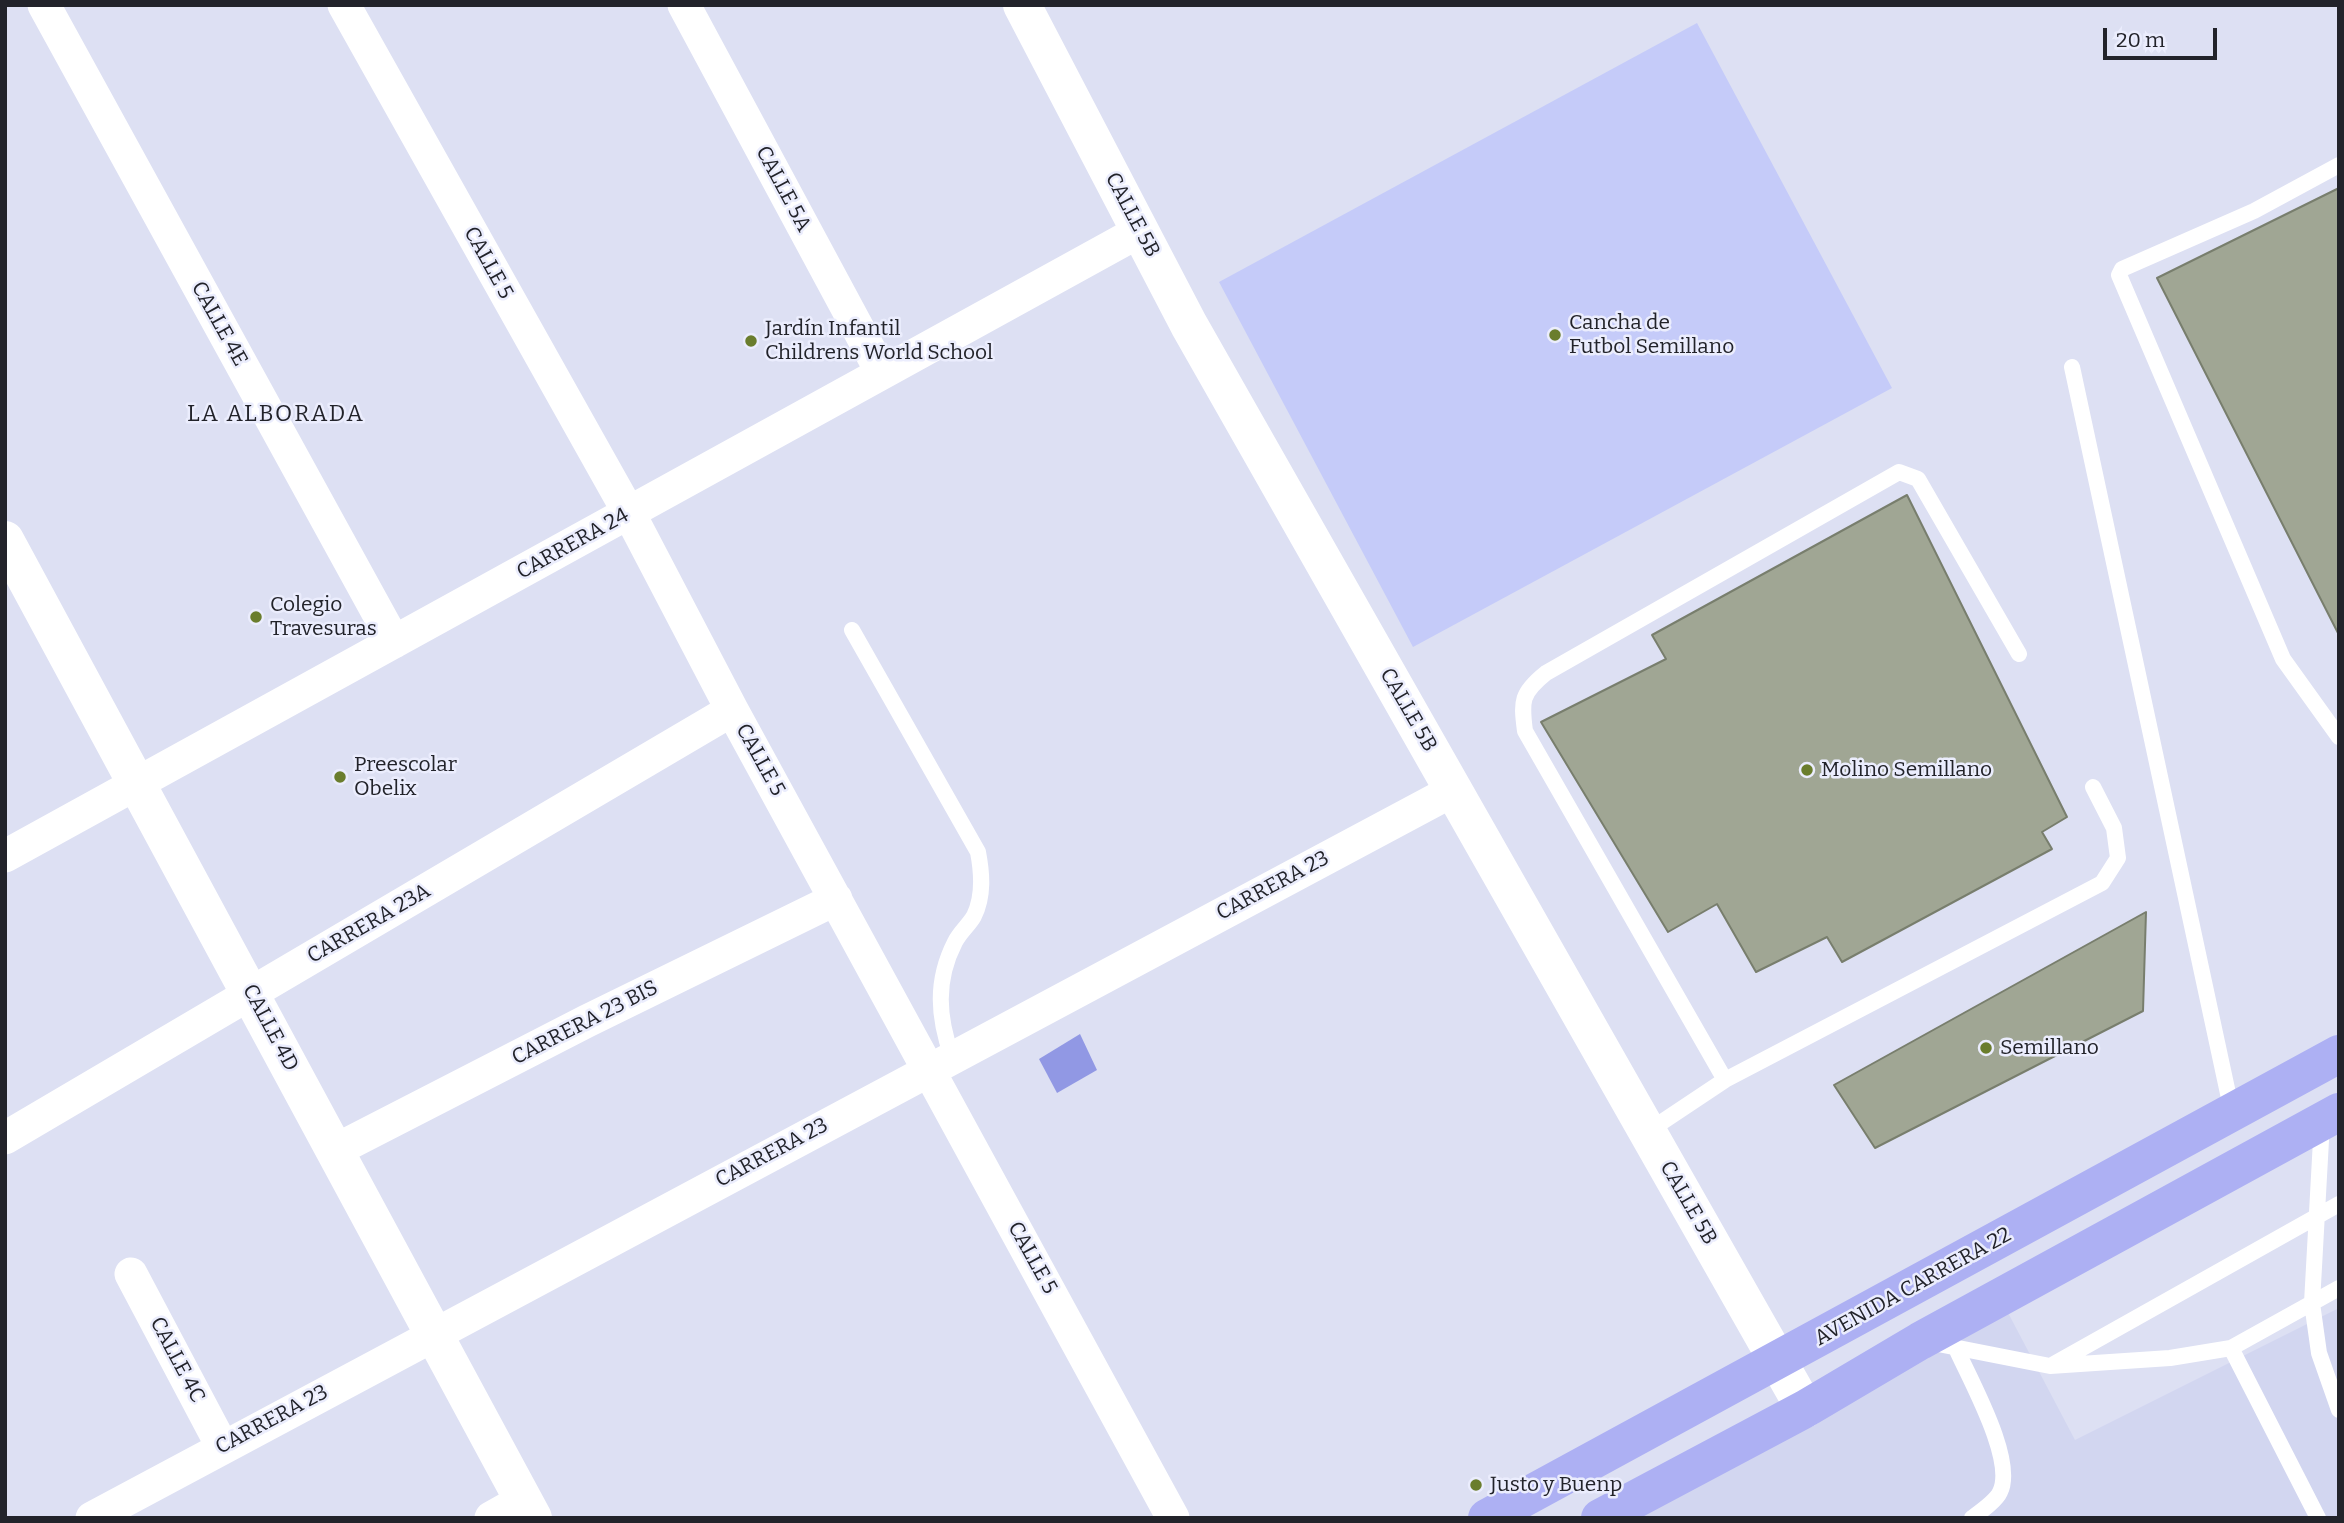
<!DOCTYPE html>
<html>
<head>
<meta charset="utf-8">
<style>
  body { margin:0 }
  #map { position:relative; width:2344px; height:1523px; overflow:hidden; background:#dde0f3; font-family:Bitter,serif }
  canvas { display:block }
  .frame { position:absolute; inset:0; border:7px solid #22232a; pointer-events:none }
  .scale { position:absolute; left:2103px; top:28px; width:114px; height:32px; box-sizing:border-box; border:4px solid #22232a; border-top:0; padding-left:9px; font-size:21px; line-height:24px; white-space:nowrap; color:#22232a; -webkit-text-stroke:5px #ebedfd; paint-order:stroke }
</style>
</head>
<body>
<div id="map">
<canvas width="2344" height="1523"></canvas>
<div class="frame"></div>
<div class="scale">20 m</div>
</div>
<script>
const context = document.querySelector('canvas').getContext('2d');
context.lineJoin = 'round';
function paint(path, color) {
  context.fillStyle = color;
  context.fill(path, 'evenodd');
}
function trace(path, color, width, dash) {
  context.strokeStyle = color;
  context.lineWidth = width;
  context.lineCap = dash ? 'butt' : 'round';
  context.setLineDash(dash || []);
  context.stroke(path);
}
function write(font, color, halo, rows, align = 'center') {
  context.font = font + ' Bitter,serif';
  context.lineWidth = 5;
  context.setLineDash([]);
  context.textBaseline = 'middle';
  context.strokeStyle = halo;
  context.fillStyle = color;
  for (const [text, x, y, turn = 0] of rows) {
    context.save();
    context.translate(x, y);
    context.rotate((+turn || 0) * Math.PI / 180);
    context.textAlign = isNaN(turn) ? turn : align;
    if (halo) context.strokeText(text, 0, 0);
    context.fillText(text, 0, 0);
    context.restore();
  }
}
const built = new Path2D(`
  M2005,1307L2075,1440L2339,1308V1518H1613Z`);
const green = new Path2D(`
  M1697,23L1892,388L1413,647L1219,282Z`);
const water = new Path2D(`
  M1080,1034L1097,1070L1057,1093L1039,1059Z`);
const building = new Path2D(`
  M2339,188V635L2157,278Z
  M1907,495L2067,817L2042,832L2052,849L1842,962L1827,937L1756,972L1717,904L1668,932L1541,722L1666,659L1652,635Z
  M2146,912L2143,1011L1875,1148L1834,1085Z`);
const service = new Path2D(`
  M2339,165L2254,211L2122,269L2119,275L2283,659L2339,737
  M2072,367L2232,1112
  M852,630L978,852C982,873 984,896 974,916C969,925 960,932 955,942C935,981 938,1017 952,1057
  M1725,1080L1525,731C1521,701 1521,693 1546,673L1899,472L1918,479L2019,654
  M2322,1122L2312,1303L2319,1353L2339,1410
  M1647,1132L1725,1080L2102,883L2118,858L2114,828L2093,787
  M1933,1343L2050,1366L2170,1358L2231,1348L2339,1288
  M1955,1346C1969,1378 2016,1460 2000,1492C1996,1501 1980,1512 1972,1518
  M2231,1348L2318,1518
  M2054,1364L2339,1204`);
const minor = new Path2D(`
  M44,5L394,642
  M344,5L629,513L732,710L1173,1518
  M684,5L882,373
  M5,856L1140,231
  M5,1138L732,710
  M336,1150L587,1021L836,899
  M131,1274L222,1446
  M92,1518L1454,790
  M491,1518L523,1500`);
const tertiary = new Path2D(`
  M1022,5L1189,325L1805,1409
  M5,540L533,1518`);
const primary = new Path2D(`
  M1487,1518L2339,1054
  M1600,1518L1805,1409L1920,1341L2339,1112`);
const markers = [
  [1555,335,7,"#6a7d2d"],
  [751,341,7,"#6a7d2d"],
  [256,617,7,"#6a7d2d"],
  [1807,770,7,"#6a7d2d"],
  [340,777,7,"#6a7d2d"],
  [1986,1048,7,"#6a7d2d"],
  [1476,1485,7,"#6a7d2d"]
];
const streetNames = [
  ["CALLE 5A",783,189,62],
  ["CALLE 5B",1132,215,62],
  ["CALLE 5",488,263,61],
  ["CALLE 4E",219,324,61],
  ["CARRERA 24",573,544,-29],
  ["CALLE 5B",1408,710,60],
  ["CALLE 5",760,760,61],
  ["CARRERA 23",1273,886,-28],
  ["CARRERA 23A",369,924,-30],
  ["CARRERA 23 BIS",585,1023,-27],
  ["CALLE 4D",270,1028,62],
  ["CARRERA 23",772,1153,-28],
  ["CALLE 5B",1688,1203,60],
  ["CALLE 5",1032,1258,61],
  ["AVENIDA CARRERA 22",1913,1287,-29],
  ["CALLE 4C",177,1360,62],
  ["CARRERA 23",272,1420,-28]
];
const poiNames = [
  ["Cancha de",1569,323],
  ["Futbol Semillano",1569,347],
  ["Jardín Infantil",765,329],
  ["Childrens World School",765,353],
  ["Colegio",270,605],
  ["Travesuras",270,629],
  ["Preescolar",354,765],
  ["Obelix",354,789],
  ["Molino Semillano",1821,770],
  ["Semillano",2000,1048],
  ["Justo y Buenp",1490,1485]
];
const neighbourhoodNames = [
  ["LA ALBORADA",276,415]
];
paint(built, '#d2d6f0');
paint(green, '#c5cbf9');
paint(water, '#9198e4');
paint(building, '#a0a694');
trace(building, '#787e6d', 2);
trace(service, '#fff', 16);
trace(minor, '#fff', 33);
trace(tertiary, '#fff', 38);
trace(primary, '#adb0f3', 38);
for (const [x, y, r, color] of markers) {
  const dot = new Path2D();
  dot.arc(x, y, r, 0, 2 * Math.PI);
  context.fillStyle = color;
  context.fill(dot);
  trace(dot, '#ebedfd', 2.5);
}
write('21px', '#22232a', '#ebedfd', streetNames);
write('21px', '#22232a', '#ebedfd', poiNames, 'left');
context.letterSpacing = '2px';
write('23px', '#22232a', '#ebedfd', neighbourhoodNames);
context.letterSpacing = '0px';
</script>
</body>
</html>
